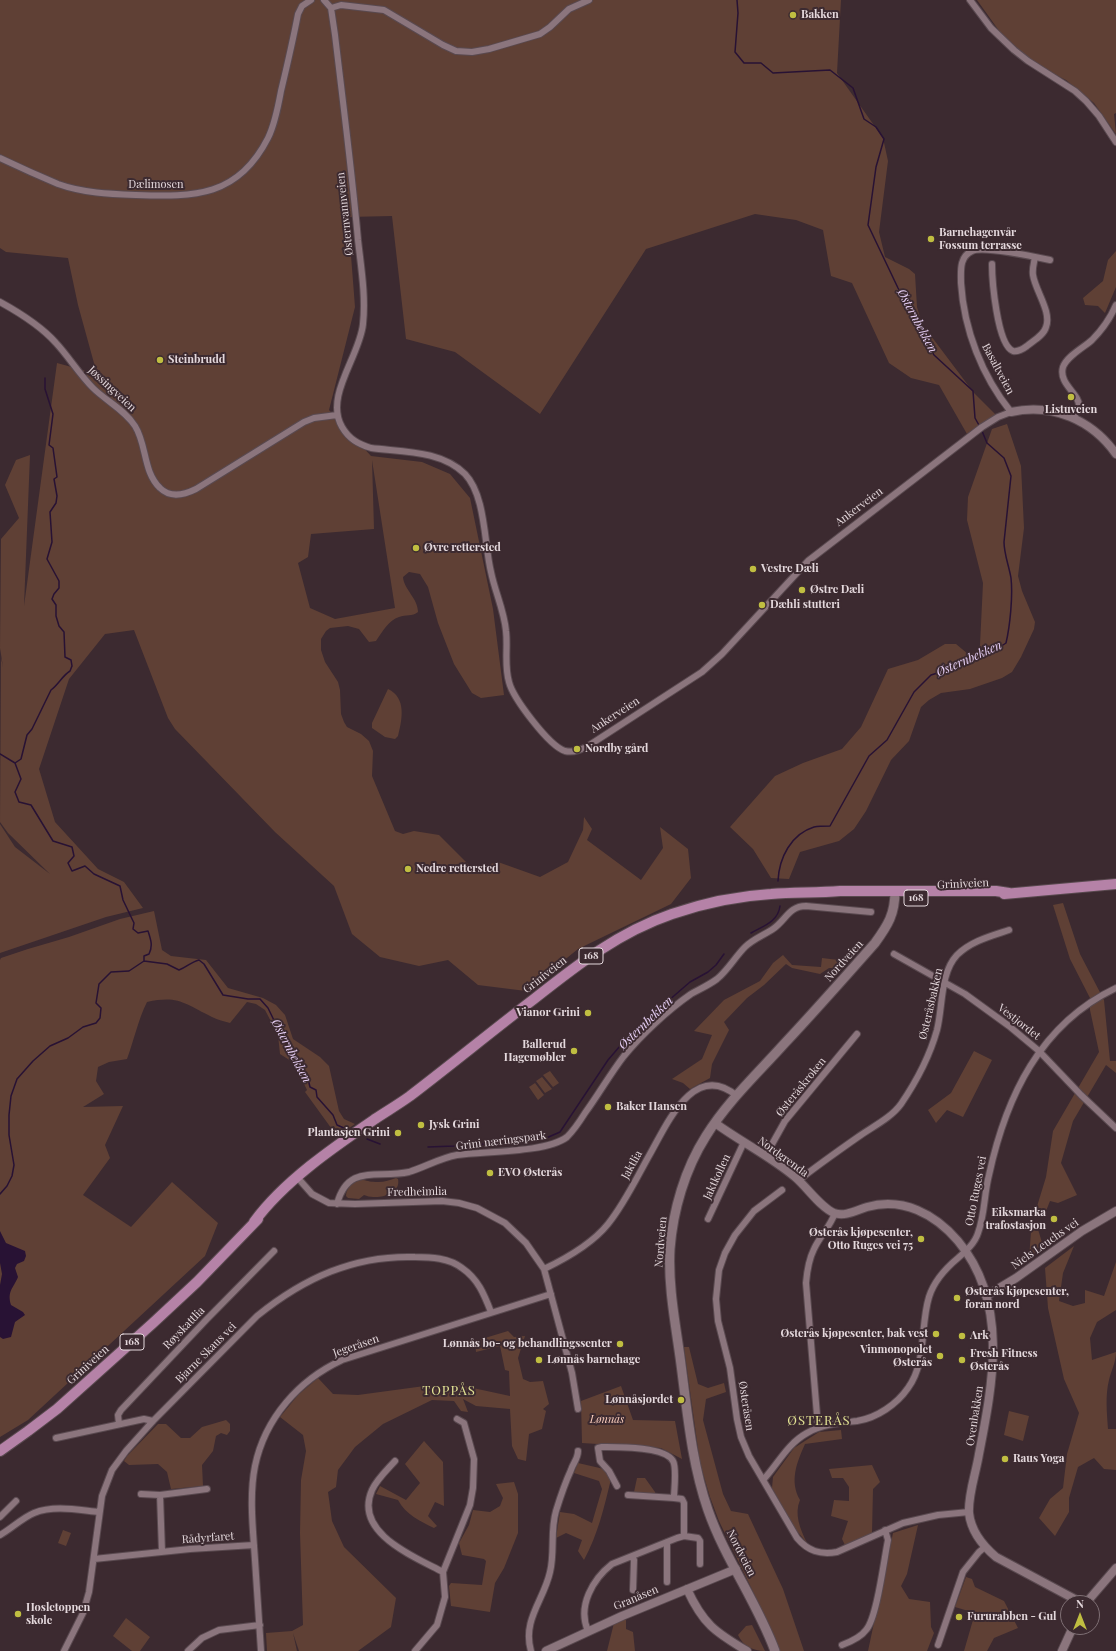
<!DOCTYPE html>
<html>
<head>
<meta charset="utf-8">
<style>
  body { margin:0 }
  #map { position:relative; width:1116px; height:1651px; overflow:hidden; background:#3c2a30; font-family:"Playfair Display",serif }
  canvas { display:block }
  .north { position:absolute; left:1060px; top:1595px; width:40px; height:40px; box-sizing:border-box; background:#3c2a30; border:1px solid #7f7075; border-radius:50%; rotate:0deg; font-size:11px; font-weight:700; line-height:16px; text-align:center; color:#e4d8dc }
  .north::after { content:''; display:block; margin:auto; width:14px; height:18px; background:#c0be41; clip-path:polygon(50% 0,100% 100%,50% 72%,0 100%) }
</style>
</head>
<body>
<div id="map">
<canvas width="1116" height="1651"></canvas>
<div class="north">N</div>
</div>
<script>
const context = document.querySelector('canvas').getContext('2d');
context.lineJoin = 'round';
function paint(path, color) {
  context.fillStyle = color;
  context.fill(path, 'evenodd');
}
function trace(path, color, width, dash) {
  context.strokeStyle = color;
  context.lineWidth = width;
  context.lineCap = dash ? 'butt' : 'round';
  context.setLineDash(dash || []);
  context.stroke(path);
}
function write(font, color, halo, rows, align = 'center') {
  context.font = font + ' "Playfair Display",serif';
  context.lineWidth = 4;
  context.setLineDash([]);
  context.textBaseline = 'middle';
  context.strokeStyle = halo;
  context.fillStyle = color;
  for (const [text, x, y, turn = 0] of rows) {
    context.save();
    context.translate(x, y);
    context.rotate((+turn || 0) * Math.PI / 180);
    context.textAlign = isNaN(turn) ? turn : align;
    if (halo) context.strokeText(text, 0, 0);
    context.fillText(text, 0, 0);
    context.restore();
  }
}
const green = new Path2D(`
  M0,0H841L837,73L883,138L888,161L879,232L885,257L909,269L915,274L917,307L922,324L974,393L996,415L967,434L939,385L911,378L889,363L852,283L831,276L823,230L796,220L755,214L646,249L540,414L455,352L406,339L392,216L348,217L355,307L329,410L371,456L422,462L450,474L470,498L493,609L504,695L481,698L472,693L454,664L438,623L428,587L420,574L409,572L403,577C404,590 418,598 418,612C412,617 406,614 399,617C389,620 382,632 376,641L369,642L359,629L348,626L330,628L326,631L321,639V650L325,662L338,682L340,690L341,714L344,722L347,727L361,734L369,741L373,751L372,776L395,831L403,834L414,831L439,835L473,869L498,862L540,877L568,862L583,830L584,817L592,829L587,840L641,880L663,848L660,827L688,849L691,878L671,904L578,949L526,991L478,985L448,960L419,966L380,957L352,934L334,886L275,832L175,729L168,718L134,630L105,634L69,679L39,769L55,822L98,869L124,882L143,908L106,917L0,953V824L15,847L50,874L8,833L0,822L1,658L3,667L0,648L1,539L19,518L5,485L16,460L30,455L24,606L57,363L97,374L78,305L68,258L6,252L0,248ZM372,460L395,608L335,619L310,608L298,563L308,557L311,534L374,529Z
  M977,0H1116V113L1114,114L1116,134L1094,103L1066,80L1035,65L1010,46Z
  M1116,251V287L1105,313L1098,306L1085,305L1083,298L1103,281L1108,260Z
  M1007,424L1021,466L1024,528L1018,576L1022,591L1035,622L1034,629L1021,657L1012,672L1002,678L970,689L941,693L929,700L921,707L909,741L891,760L866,811L854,829L839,841L800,852L789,879L771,878L753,849L730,827L775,776L803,763L842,749L861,727L888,669L918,660L945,644H956L968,654L978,652L980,645L983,583L967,520L968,497L992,429Z
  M388,689C407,698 402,720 398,736L395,739L385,737L372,728V723Z
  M1063,903L1080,954L1104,1000L1110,1061H1116V1073L1106,1065L1073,1121L1061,1163L1077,1195L1058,1203L1050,1201L1044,1216L1035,1213L1046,1177L1053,1131L1099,1052L1090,1010V998L1070,959L1053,905Z
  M154,911L162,950L171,956L206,960L228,988L263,998L276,1005L285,1015L293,1039L320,1057L329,1066L339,1111L344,1119L355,1124L339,1135L334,1132L305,1092L307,1090L294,1063L280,1054L278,1035L265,1010L256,1004L247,1002L230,1023C224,1021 218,1020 212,1017C185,1004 179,995 147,1002C138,1020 134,1040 127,1059L109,1062L98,1067L96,1081L104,1094L83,1107L123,1106L105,1145L110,1158L83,1195L131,1227L172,1182L218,1223L205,1256L28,1420L0,1437V960L1,958L28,949L69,937L120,919Z
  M783,955L792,965L821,967L822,958L847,961L843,968H829L820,974L792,968L786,964L764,985L747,998L724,1022L729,1030L712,1064L710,1078L690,1089L683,1083L672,1079L702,1059L712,1035L694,1031L724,1000L760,981L773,963Z
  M974,1051L992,1060L963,1117L947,1110L936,1123L928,1110L951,1093Z
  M550,1071L559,1083L553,1087L543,1075Z
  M542,1077L552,1089L545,1093L536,1081Z
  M535,1083L544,1095L538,1100L529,1087Z
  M396,1178L398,1179C401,1192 384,1198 373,1197C370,1197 367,1196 364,1195L359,1199L348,1198L346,1196C346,1188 354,1180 363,1180C368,1181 371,1182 378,1182C385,1182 390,1180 396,1178Z
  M1032,1218L1037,1226L1044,1249L1029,1259Z
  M1074,1246L1063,1273L1059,1301L1073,1306L1085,1303V1290L1104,1296L1116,1262V1310L1097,1322L1090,1338L1092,1360L1116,1352C1116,1362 1111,1371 1109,1380C1105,1396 1107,1413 1108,1429H1116V1470L1104,1469L1094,1458L1078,1467L1069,1498V1512L1055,1536L1039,1518L1050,1499L1063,1488L1067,1454L1079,1413L1064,1379L1048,1308L1045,1268Z
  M508,1331L514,1337L525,1336L518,1358L523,1379L530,1382L543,1381L549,1404L543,1409L546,1411L542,1429L529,1434L526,1461L518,1459L512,1446L510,1409L476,1406L463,1399L468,1412L461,1411L454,1401L432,1400L383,1424L355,1447L338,1470L336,1487L328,1492L332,1521L344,1547L396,1598L391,1627L358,1651H299L293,1633L297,1651H267L266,1633L292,1631L303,1625L300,1533L301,1480L306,1451L303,1435L280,1417L298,1395L318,1378L333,1394L358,1395L432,1385V1390L459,1385L510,1396L509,1371L505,1370L500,1346L476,1352L475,1341Z
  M684,1347H689L698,1384L708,1388L724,1383L726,1392L706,1399L703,1420L723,1494L731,1511L748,1514L783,1589L804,1651H779L774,1635L719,1521L710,1497L700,1463Z
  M621,1386L633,1420L675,1421L682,1459L661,1448L582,1443L581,1401Z
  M1009,1411L1029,1416L1023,1441L1004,1435Z
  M226,1420L230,1424V1431L227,1435L221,1433L216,1436L213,1451L202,1465L203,1486L171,1489L167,1472L158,1464L129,1465L124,1461L127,1456L158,1424H166L181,1438H190L202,1427Z
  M841,1430L842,1439L805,1444C797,1462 789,1481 800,1500C794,1514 800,1529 807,1543L796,1530L772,1488L773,1477L794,1448L819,1432Z
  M424,1441L443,1462L444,1506L435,1502L428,1516L437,1526L434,1528C420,1521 406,1515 398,1500L376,1494L380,1486L406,1500L420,1483L405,1464Z
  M578,1463L604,1469L611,1479C604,1508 598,1534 584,1560L578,1551L582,1540L566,1533L556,1538L560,1512L574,1514L592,1523L602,1489L599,1481L574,1473Z
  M872,1465L880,1482L873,1489L872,1533L845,1545L842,1539L848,1521L831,1516L834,1500L849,1501V1487L843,1478H832L829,1469Z
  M637,1478H645L655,1492L656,1495L634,1492Z
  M514,1482L518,1494V1533L504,1568L495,1583L490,1612L451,1606L449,1586L451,1583L482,1585L486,1561L484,1559L462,1555L459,1543L469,1525L473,1510L490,1512L500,1506L503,1498L496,1484Z
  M918,1525L907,1574L901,1586L909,1599L930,1602L931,1627L934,1633L927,1651H868L893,1533Z
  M63,1530L71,1533L66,1546L58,1543Z
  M966,1577L972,1579L975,1587L1004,1601L1018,1628L994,1638L987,1651H964L975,1613L955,1607Z
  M126,1618L150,1637L140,1651H132L113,1636Z
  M621,1619L626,1620V1629L633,1632L635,1651H607L614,1623Z
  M752,1625L765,1651C753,1651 743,1646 738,1635L746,1626Z`);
const water = new Path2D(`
  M0,1231L6,1243L25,1251L26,1256L24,1261L17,1264L15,1268L18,1277C13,1289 7,1291 11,1305L23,1312L25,1315L15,1322L11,1337L3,1339L0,1337V1285L2,1274L0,1263Z`);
const stream = new Path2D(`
  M737,0L738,13L735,52L744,63H761L773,73L830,70L853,88L864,119L876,127L884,139L876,167L868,225L898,288L934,355L973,391L975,418L980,427
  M0,754L15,763
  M15,763L21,759L27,735L32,729L51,690C59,684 62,676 70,671L72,666L71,660L65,657L64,632L59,626L56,616V605L52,599L54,594L59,588V581L47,559L52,542L50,512L56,503L57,496L54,479L57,477L53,448L49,445L53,414L45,389V378
  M15,763L21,779L15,792L19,802L31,805L53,841L72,847L74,856L68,863L72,871L85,866L94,874L120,886L123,900L134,923L133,929L138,933L148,931C151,940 153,946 149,954L144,956V961
  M778,881C779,858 791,834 814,827C819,826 825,826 830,826L869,756L887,740L914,692L931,675L960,666L994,651L1006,643C1010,626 1013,596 1011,578C1009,566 1004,554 1004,542L1011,476L1004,458L987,443L982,431
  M751,933C763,926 778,922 780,906
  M367,1139L380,1144
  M428,1147L454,1146L533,1141L544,1139L560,1132L608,1060L620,1046L668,1001L690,982L708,972L716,965L724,954
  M0,1194L7,1186L12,1176L14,1165L9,1135V1115L11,1096L17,1079L33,1061L50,1046L68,1038L83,1027L96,1023L100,1018L101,1008L96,1003L99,984L111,972L129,971L144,961L167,964L179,970C187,967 191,962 199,960L204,964L223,995L248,999H260L268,1008L285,1043L294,1052L303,1076L308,1079L310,1087L316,1090L317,1097L333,1115L337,1125L351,1131`);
const minor = new Path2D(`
  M324,0L331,8L335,35C343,103 352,171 358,240C361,267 366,296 363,324C360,356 324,396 342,427C349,439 358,444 371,448C402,452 441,450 465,474C486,496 484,544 491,572C495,592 504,610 506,631C508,648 504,665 509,682C513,698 549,746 565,751C573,753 581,750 588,746L702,672L722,654L808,561L982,427L998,417L1011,412C982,376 964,330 961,283C961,271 959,257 972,251C983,246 1036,257 1050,260
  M970,0L991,28L1014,50L1028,61L1075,91L1086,101L1099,116L1116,142
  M331,8L341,5L384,10L443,45L456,51L472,52L489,49L540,34L550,27L569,9L589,0
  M0,158C19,167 39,176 58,184C83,193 110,194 136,195C195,197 238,197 268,138C275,124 278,107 281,91C287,66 293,40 298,14L302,6L311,0
  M992,264C992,279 997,345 1013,351C1018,352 1023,349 1027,346C1033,341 1044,335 1046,327C1052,312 1035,290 1033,275C1032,269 1034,263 1035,257
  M0,302C20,313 41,326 56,343C69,357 79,374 93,388C106,401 125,410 135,426C147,445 143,472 160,488C170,498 184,495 196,489L304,422L314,418L337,415
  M1073,418C1075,414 1078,410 1079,406C1080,394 1058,384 1063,367C1067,356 1083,348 1092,340C1103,329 1110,319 1116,305
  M894,954L965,994L1009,1026L1039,1051L1081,1095L1116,1128
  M766,1155L785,1121L857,1034
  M297,1177L312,1194L329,1203L355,1204L442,1201L459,1203L477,1208L505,1223L526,1243L544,1269L572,1373L578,1409
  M799,1180C818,1165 838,1151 858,1137C872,1127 891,1118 901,1104C916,1082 930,1055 937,1030C943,1006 940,973 957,955C971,941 991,936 1009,930
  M782,1190L754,1211L735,1235L725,1253L719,1270L716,1299L718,1321L730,1368L737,1419L741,1437L749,1456L797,1538C808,1551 820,1555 837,1552L903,1523L938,1515L969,1512
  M337,1204C348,1163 377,1179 409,1172C425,1167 440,1158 457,1155C485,1151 546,1153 567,1137C574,1130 580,1121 585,1113C599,1094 610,1074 624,1056C642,1034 668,1010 691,994C700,989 709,985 717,979C728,970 735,957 745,947C753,939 764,935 773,929C786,920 789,906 806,906L871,912
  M708,1219L744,1142
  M544,1269C567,1258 592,1244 608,1224C625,1203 637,1177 650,1154C667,1124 694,1060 737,1096
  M119,1424L118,1415L121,1410L207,1319L274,1251
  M818,1427L806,1283C807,1271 809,1259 814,1249C820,1236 830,1227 835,1213
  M56,1438L144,1419L153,1421
  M395,1461C387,1470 377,1479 372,1490C353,1533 415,1557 443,1572
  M763,1480C778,1464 787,1444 807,1433C823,1424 840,1423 857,1421C877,1418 897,1404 908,1388C927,1362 920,1326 929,1297C934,1281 946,1268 958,1258C966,1251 975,1243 978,1233C985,1214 984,1194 989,1175C1006,1097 1040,1024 1116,988
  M617,1486L609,1471L600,1461L598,1448L602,1447C617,1447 665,1446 673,1461C677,1468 674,1490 674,1498L682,1499L684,1503V1536
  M141,1494L160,1495
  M628,1495L674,1498
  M0,1517L16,1501
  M0,1535C11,1529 22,1518 34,1513C54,1505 78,1510 99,1512
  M162,1552L160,1495L207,1489
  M632,1557L634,1560L633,1590
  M94,1559L190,1549L254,1545
  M667,1582V1542
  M588,1631C577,1606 593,1579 612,1564L677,1538L684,1536L698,1538L700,1541V1564
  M842,1645C850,1642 861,1637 866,1630C877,1618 884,1559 888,1540L885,1530
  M938,1645L963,1572L979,1552L985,1547
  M64,1651L83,1613L89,1592L102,1496L112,1470L126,1451L153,1421L257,1316C304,1278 354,1255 415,1257C431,1257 449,1258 462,1268C478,1279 484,1294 491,1312
  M188,1651L202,1638L219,1630L260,1625
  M261,1651C259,1621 257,1590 255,1560C253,1530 249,1496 255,1466C265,1418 299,1380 342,1360L551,1294
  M415,1651L437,1625L445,1597L443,1572L470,1505L473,1488L474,1459L464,1423L457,1419
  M531,1651C522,1620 544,1600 550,1572C555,1552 550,1531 556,1511C560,1498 565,1483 571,1470C573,1463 578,1459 578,1451`);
const tertiary = new Path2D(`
  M1011,412C1053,403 1092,420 1116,454
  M715,1123C741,1142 770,1156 795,1177C807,1187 820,1207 834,1213C845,1217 857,1210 867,1207C903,1197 935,1214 958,1241C1009,1302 993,1383 979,1454C976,1473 968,1494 969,1513C971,1531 983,1546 996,1557L1082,1603
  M986,1296L1016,1278L1082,1231L1116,1211
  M687,1589C703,1624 715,1632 747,1651
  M1086,1603L1116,1568
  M546,1651L622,1616L736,1569
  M1062,1651L1073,1627`);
const secondary = new Path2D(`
  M775,1651C757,1602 725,1559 708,1510C691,1461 687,1408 680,1357C675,1321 668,1285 670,1249C673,1210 685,1169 706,1136C727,1102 757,1074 784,1044C815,1011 845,977 875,943C888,925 895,914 895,891`);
const primary = new Path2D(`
  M1004,894L1116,884
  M254,1222C284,1181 334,1147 375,1119C387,1111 399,1104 410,1096C452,1064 492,1031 534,999C577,965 619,932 672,914C704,903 737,896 771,894C794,892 817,893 840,891H996L1009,893
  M0,1451L28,1431L57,1409L153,1323L197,1282L258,1219`);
const markers = [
  [793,15,4,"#c0be41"],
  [931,239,4,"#c0be41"],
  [160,360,4,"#c0be41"],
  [1071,397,4,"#c0be41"],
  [416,548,4,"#c0be41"],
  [753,569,4,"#c0be41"],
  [802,590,4,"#c0be41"],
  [762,605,4,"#c0be41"],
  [577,749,4,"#c0be41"],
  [408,869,4,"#c0be41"],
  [588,1013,4,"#c0be41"],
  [574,1051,4,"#c0be41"],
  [608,1107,4,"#c0be41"],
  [421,1125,4,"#c0be41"],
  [398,1133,4,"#c0be41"],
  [490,1173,4,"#c0be41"],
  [1054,1219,4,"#c0be41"],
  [921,1239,4,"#c0be41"],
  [957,1298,4,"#c0be41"],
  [936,1334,4,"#c0be41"],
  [962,1336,4,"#c0be41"],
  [620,1344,4,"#c0be41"],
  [940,1356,4,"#c0be41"],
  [539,1360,4,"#c0be41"],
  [962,1360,4,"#c0be41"],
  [681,1400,4,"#c0be41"],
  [1005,1459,4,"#c0be41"],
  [18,1614,4,"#c0be41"],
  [959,1617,4,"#c0be41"]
];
const shields = [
  [916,898,24],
  [591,956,24],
  [132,1342,24]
];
const shieldNames = [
  ["168",916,898],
  ["168",591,956],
  ["168",132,1342]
];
const poiNames = [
  ["Bakken",801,15],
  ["Barnehagenvår",939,233],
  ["Fossum terrasse",939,246],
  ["Steinbrudd",168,360],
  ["Listuveien",1071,410,"center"],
  ["Øvre rettersted",424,548],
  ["Vestre Dæli",761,569],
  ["Østre Dæli",810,590],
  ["Dæhli stutteri",770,605],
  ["Nordby gård",585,749],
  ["Nedre rettersted",416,869],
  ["Vianor Grini",580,1013,"right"],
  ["Ballerud",566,1045,"right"],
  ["Hagemøbler",566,1058,"right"],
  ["Baker Hansen",616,1107],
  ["Jysk Grini",429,1125],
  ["Plantasjen Grini",390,1133,"right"],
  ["EVO Østerås",498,1173],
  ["Eiksmarka",1046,1213,"right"],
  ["trafostasjon",1046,1226,"right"],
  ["Østerås kjøpesenter,",913,1233,"right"],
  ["Otto Ruges vei 75",913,1246,"right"],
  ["Østerås kjøpesenter,",965,1292],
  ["foran nord",965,1305],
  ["Østerås kjøpesenter, bak vest",928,1334,"right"],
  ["Ark",970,1336],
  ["Lønnås bo- og behandlingssenter",612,1344,"right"],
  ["Vinmonopolet",932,1350,"right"],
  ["Østerås",932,1363,"right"],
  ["Fresh Fitness",970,1354],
  ["Østerås",970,1367],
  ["Lønnås barnehage",547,1360],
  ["Lønnåsjordet",673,1400,"right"],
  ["Raus Yoga",1013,1459],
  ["Hosletoppen",26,1608],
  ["skole",26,1621],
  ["Fururabben - Gul",967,1617]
];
const streetNames = [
  ["Dælimosen",156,185],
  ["Østernvannveien",345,214,-96],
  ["Basaltveien",998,369,62],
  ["Jøssingveien",112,389,43],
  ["Ankerveien",859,507,-37],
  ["Ankerveien",615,715,-33],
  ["Griniveien",963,884,-3],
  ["Nordveien",844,961,-48],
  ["Griniveien",545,975,-38],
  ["Østeråsbakken",931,1004,-77],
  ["Vestjordet",1019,1022,38],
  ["Østeråskroken",801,1087,-51],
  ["Grini næringspark",501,1141,-7],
  ["Nordgrenda",783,1157,36],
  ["Jaktlia",632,1165,-61],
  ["Jaktkollen",717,1177,-65],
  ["Otto Ruges vei",976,1191,-79],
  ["Fredheimlia",417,1192,-1],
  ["Nordveien",661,1242,-85],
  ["Niels Leuchs vei",1045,1244,-35],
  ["Røyskattlia",184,1328,-46],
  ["Jegeråsen",356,1346,-19],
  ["Bjarne Skaus vei",206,1353,-45],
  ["Griniveien",88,1365,-42],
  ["Østeråsen",746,1406,81],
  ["Ovenbakken",975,1416,-81],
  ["Rådyrfaret",208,1538,-4],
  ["Nordveien",741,1553,63],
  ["Granåsen",636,1598,-23]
];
const parkNames = [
  ["Lønnås",607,1420]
];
const waterNames = [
  ["Østernbekken",917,321,62],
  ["Østernbekken",969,659,-24],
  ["Østernbekken",646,1023,-44],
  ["Østernbekken",291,1051,62]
];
const quarterNames = [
  ["TOPPÅS",449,1391],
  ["ØSTERÅS",819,1421]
];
paint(green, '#5f4035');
paint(water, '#281234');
trace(stream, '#281234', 1.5);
trace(minor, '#59494f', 8);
trace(tertiary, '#59494f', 10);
trace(secondary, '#59494f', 11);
trace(primary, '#59494f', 12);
trace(minor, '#8b757d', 6);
trace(tertiary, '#8b757d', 8);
trace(secondary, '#8b757d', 9);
trace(primary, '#b582a7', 10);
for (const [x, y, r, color] of markers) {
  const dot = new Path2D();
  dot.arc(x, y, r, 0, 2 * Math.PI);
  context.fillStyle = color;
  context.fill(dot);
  trace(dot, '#3c2a30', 1.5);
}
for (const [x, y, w] of shields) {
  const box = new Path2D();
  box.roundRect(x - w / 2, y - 8, w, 16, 3);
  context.fillStyle = '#3c2a30';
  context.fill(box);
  trace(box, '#e4d8dc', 1);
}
write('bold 10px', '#e4d8dc', null, shieldNames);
write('bold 11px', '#e4d8dc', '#3c2a30', poiNames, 'left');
write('11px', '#e4d8dc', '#3c2a30', streetNames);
write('italic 11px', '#fdcfbe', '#3c2a30', parkNames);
write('italic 12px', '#e7d0f6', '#3c2a30', waterNames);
context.letterSpacing = '1px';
write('13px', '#e3e394', '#3c2a30', quarterNames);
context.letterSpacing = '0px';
</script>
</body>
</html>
